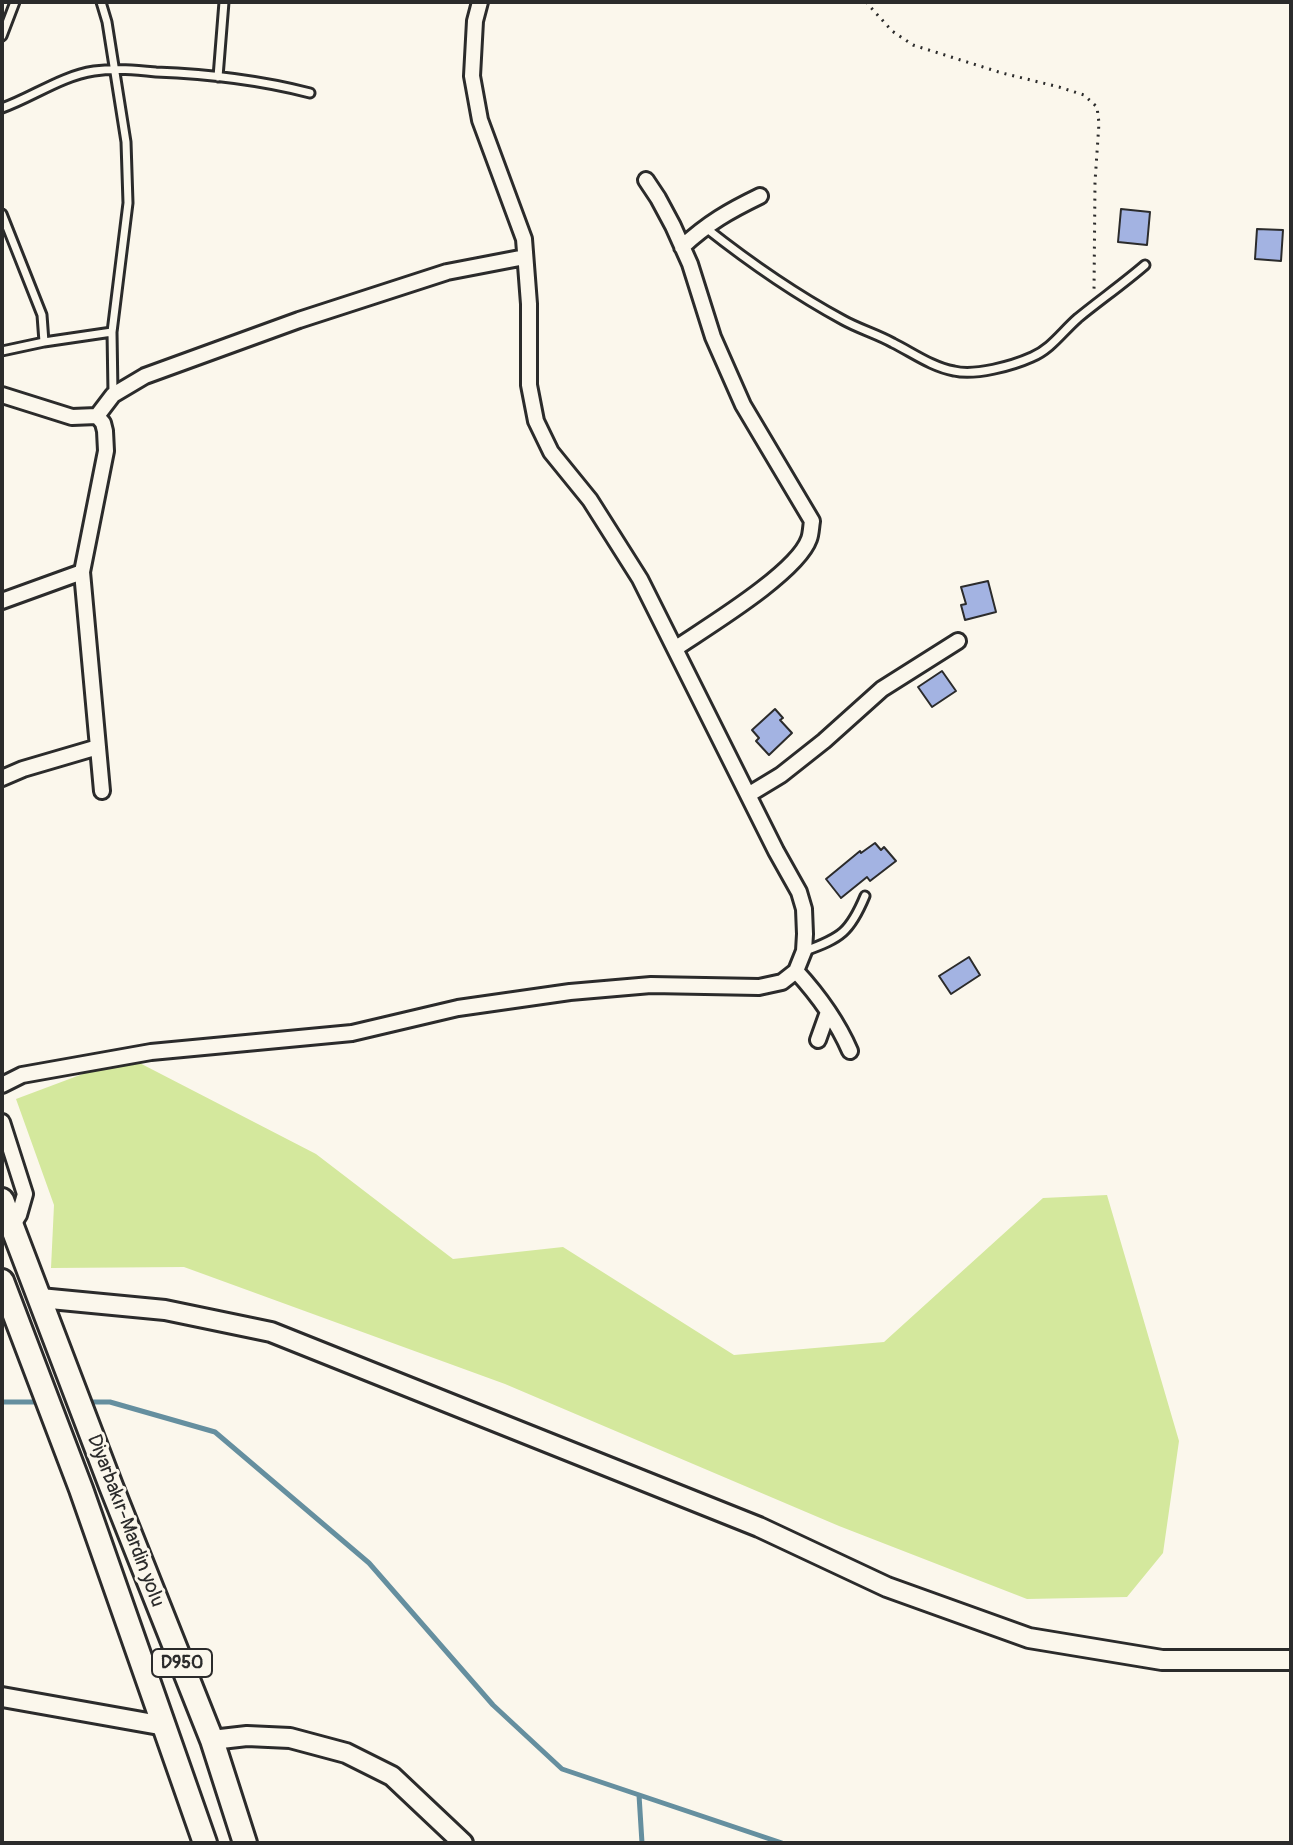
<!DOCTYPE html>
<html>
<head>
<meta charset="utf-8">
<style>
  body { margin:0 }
  #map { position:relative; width:1293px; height:1845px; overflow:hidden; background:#fbf7ec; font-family:Pangolin,sans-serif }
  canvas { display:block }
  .frame { position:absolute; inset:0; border:4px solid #2b2b2b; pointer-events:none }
</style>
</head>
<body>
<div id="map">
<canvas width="1293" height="1845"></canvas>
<div class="frame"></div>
</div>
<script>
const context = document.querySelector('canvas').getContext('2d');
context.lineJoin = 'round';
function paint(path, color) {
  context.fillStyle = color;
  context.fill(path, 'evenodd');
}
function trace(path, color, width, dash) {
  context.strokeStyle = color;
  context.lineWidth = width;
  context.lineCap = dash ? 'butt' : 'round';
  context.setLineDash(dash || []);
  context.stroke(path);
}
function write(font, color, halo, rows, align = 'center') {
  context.font = font + ' Pangolin,sans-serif';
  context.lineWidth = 6;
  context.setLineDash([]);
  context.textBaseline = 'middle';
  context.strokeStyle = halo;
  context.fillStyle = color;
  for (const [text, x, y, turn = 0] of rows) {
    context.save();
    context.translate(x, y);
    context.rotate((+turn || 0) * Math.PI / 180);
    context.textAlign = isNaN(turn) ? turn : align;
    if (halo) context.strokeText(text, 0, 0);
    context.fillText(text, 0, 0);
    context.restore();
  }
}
const green = new Path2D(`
  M128,1057L316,1154L453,1259L563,1247L734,1355L884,1342L1043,1198L1107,1195L1179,1441L1163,1553L1127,1597L1027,1599L839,1526L505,1384L184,1267L51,1268L54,1205L16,1099Z`);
const stream = new Path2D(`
  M2,1402H39
  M85,1402H110L215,1432L369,1563L493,1705L562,1769L782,1843
  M639,1795L642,1843`);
const building = new Path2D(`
  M1121,209L1150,212L1147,245L1118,242Z
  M1257,229L1283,230L1281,261L1255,259Z
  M988,581L996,612L965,620L961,605L966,604L961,587Z
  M942,671L956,691L932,707L918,687Z
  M775,709L783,718L780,720L792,733L769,755L756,741L759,738L752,730Z
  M875,843L881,850L884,847L896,861L870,881L867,877L841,898L826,879L860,851L861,853Z
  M969,957L980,975L951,994L939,976Z`);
const path = new Path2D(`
  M866,2L892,31L913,45L1002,73L1059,87L1084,95L1097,107L1099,123L1095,182L1094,291`);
const service = new Path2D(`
  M101,2L107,22L126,142L128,203L112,332L113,393
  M2,36L15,2
  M218,77L224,2
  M2,108C33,97 61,76 94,71C115,68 136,70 156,72C208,74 260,80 310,93
  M2,214L42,315L44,342
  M706,228C749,262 795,294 843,320C859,329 877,334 893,343C913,353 932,367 954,371C975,376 1012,366 1032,357C1051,349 1062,332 1078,318C1100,300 1123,284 1145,265
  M2,351L44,342L112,332
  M805,951C841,938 850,932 865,896`);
const minor = new Path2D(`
  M646,180L658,198L673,226L690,264L713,337L743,405L812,521C811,527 811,534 809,539C797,573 707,627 676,648
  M682,247C708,223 729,211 760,196
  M2,395L72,417L97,416L113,395L145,376L299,320L447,272L525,257
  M97,416L103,423L105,431L106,451L82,572L102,791
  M2,601L82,572
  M2,778L23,769L98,747
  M748,795L781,775L824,741L882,689L958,641
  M796,971C818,995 837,1021 850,1051
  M818,1040L828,1012
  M2,1085L22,1075L151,1052L352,1033L458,1008L570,992L651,985L759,987L782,982L796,971L804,951L805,934L804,909L799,892L776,851L640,579L590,500L551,452L536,421L529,385V304L524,239L480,120L472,76L475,21L480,2
  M2,1122L25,1194L19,1215L12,1226`);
const tertiary = new Path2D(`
  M40,1298L165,1310L271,1332L759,1527L887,1587L1029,1638L1162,1660H1291
  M2,1697L165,1726
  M212,1740L247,1736L290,1738L346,1753L392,1776L463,1843`);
const trunk = new Path2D(`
  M2,1200L111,1486L212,1740L245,1843
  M2,1281L81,1489L205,1843`);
const shields = [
  [182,1663,60]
];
const shieldNames = [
  ["D950",182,1663]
];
const streetNames = [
  ["Diyarbakır-Mardin yolu",125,1521,69]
];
paint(green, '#d4e89d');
trace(stream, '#658f9f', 5);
paint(building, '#a3b3e2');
trace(building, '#2b2b2b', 2);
trace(service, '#2b2b2b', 13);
trace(minor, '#2b2b2b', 20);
trace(tertiary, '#2b2b2b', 24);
trace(trunk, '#2b2b2b', 28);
trace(path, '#2b2b2b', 3, [2, 6]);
trace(service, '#fbf7ec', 7);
trace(minor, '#fbf7ec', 14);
trace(tertiary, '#fbf7ec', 18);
trace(trunk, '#fbf7ec', 22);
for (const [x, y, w] of shields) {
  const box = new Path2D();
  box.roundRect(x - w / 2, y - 14, w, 28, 6);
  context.fillStyle = '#fbf7ec';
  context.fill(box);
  trace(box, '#2b2b2b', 2);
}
write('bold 18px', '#2b2b2b', null, shieldNames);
write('20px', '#2b2b2b', '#fbf7ec', streetNames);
</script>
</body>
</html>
